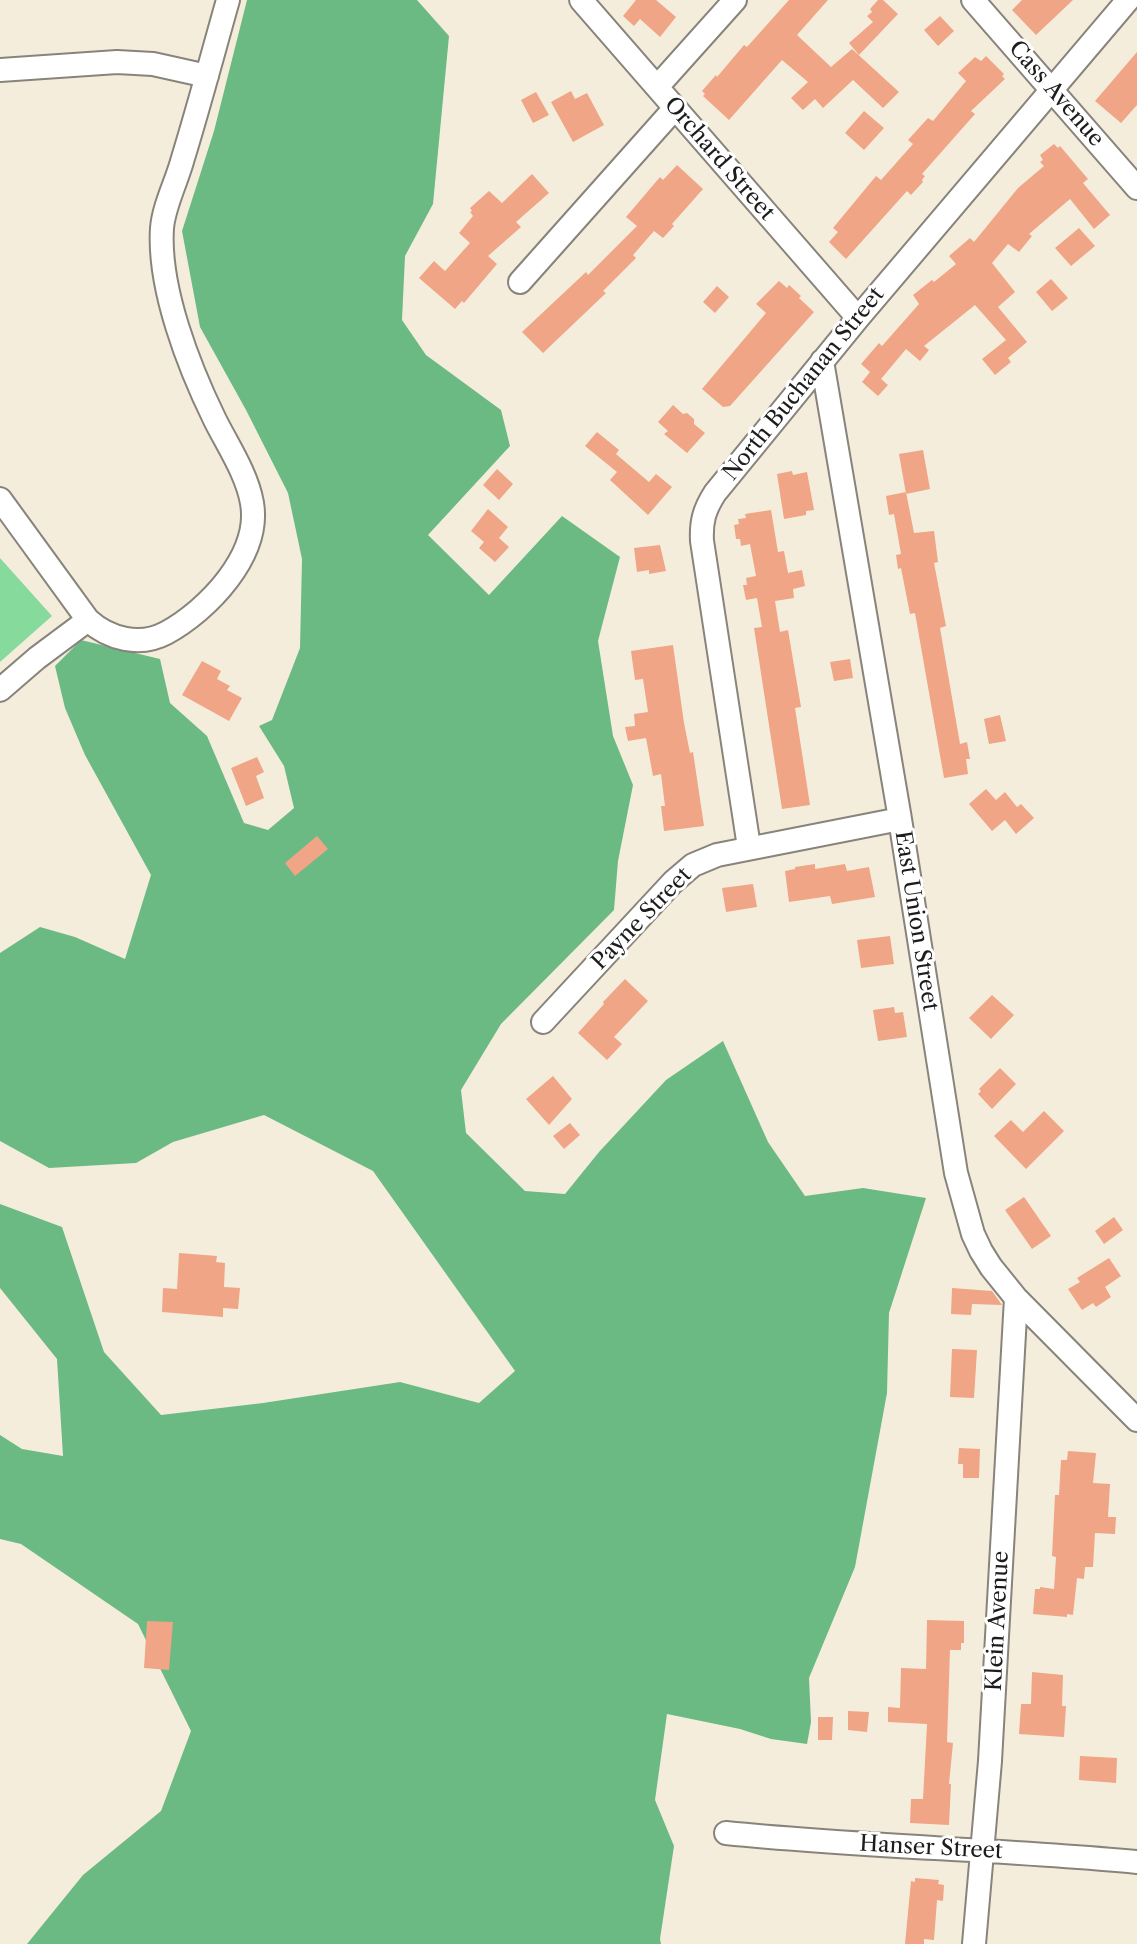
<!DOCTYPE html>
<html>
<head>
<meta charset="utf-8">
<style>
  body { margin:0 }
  canvas { display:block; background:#f5eddb }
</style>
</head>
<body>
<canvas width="1137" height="1944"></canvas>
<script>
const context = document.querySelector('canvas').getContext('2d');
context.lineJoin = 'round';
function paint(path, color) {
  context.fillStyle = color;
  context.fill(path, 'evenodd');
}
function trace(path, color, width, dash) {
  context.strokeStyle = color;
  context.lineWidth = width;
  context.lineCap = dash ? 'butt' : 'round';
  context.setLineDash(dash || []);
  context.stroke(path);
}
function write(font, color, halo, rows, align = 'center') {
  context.font = font + ' "Libre Caslon Text",serif';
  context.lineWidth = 6;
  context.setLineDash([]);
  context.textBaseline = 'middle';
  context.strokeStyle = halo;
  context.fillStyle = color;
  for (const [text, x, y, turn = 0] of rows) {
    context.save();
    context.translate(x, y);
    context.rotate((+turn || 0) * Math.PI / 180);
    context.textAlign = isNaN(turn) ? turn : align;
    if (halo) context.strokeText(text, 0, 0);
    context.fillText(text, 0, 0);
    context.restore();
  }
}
const green = new Path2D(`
  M0,558L52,616L0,662Z`);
const forest = new Path2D(`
  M247,0H417L449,36L433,204L405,256L402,320L426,355L501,410L510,446L428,535L489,595L562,516L620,557L598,641L613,736L633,785L618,861L614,910L501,1024L461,1090L466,1133L525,1191L565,1194L599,1152L666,1080L723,1041L768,1142L805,1196L863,1188L926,1198L889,1313L887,1393L855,1567L809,1678L811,1722L807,1744L771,1739L740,1729L667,1714L655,1800L674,1846L660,1939L661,1944H27L83,1875L161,1811L191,1731L138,1624L21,1544L0,1539V1435L22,1449L63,1456L57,1359L0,1288V1204L62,1227L104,1352L161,1415L263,1403L400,1382L479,1403L515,1371L373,1171L264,1115L173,1142L136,1163L49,1168L0,1141V953L40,927L75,937L125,959L151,875L85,755L65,708L55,666L81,640L160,659L170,703L207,736L244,823L268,830L294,808L284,766L259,726L272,720L300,648L302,559L288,493L246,410L200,327L182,231L214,131Z`);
const building = new Path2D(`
  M636,0H656L676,17L660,37L640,19L634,26L623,16Z
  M789,0H828L797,35L831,67L852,49L899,92L883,108L853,80L823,108L815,99L803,110L791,98L808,82L782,60L729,120L703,96L705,94L702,91L716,75L717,77L744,45L747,47Z
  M878,0H883L898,14L859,55L849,43L873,22L867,16L872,12L870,9Z
  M1022,0H1073L1036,35L1012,10Z
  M940,16L954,31L938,46L924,30Z
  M1137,52V105L1121,123L1095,101Z
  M986,56L1004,74L1002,76L1005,79L971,111L975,114L922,174L925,176L922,180L923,182L911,195L907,191L846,259L829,242L838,232L833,228L876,176L881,180L913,144L908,140L928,118L933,121L966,81L958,73L975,57L981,61Z
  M571,91L575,99L587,93L604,125L573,142L551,102Z
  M536,92L549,115L533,123L521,100Z
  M864,111L884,128L864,150L845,133Z
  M1054,144L1058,148L1060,146L1088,179L1083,183L1110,215L1094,229L1070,199L1029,234L1032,236L1019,252L1008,244L992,263L1015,292L998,307L1027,342L1008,358L1011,362L995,375L982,359L1006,340L975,305L924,346L929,350L920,361L906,349L881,379L888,385L878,396L862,382L870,372L861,364L879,343L882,346L919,304L913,295L932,280L934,282L956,264L949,256L970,238L974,242L1018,188L1044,166L1040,162L1043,160L1040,155Z
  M677,165L703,189L672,224L674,226L663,238L654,231L633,255L636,258L603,291L606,293L543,353L522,332L586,272L588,275L637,226L626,217L660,177L663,180Z
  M532,174L549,193L516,222L521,227L488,256L497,264L464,303L462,301L455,309L419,278L434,261L445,271L470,243L459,233L473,216L470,212L472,211L470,208L489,191L502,203Z
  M1079,228L1095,246L1071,266L1055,248Z
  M1051,279L1068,298L1052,311L1036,292Z
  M779,281L787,288L789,285L801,296L799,298L814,312L730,406L723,407L702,389L766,313L756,304Z
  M717,286L729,297L715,313L703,302Z
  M673,405L683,414L687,413L694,419V424L705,433L687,453L664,434L668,431L658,422Z
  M597,432L619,450L616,454L649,482L656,474L672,487L648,515L610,480L617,472L585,446Z
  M923,450L930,489L906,494L899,454Z
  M497,469L513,484L499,500L483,485Z
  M792,471L793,475L807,472L814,510L806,511V515L784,519L777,474Z
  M906,492L914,533L934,531L938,562L934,563L946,626L940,628L960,744L967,742L970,759H966L968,774L944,778L915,613L910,614L901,568L898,569L896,555L901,554L894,514L889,515L886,496Z
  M488,509L508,527L499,538L509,547L495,562L479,548L484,542L471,531Z
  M771,510L778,552L784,551L788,573L802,570L805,586L793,589L794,598L775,601L780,632L788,630L801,707L795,708L810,805L782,809L754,628L762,627L757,598L746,600L743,585H747L746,578L756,576L750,544L741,546L740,539H736L734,525L739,524L738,519L746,518L745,514Z
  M660,545L666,571L649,574V570L637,572L634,548Z
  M673,645L684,723L690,753L693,752L704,826L664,831L661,806H665L661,774L653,776L646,738L628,741L625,727L635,726L634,714L648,712L643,679L635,680L631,651Z
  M850,659L853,678L834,681L830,662Z
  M202,661L221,671L217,679L230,686L227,690L242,698L229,721L182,695Z
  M1000,715L1006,741L989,744L984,719Z
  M257,757L264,772L256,776L264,798L246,806L231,768Z
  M986,789L996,800L1005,792L1017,807L1021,804L1034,818L1016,834L1005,820L992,831L969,804Z
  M317,836L328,849L295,876L285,863Z
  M815,864V869L845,864L847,871L869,867L875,897L832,904L830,896L789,902L785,871L795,869V867Z
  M753,884L757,907L726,912L722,888Z
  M890,936L894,964L861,968L857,940Z
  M625,979L648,1001L614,1037L622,1044L607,1060L578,1033L604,1004L603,1002Z
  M992,995L1014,1015L991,1039L969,1018Z
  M894,1007L895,1013L903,1012L907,1037L878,1041L873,1010Z
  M1000,1068L1016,1084L992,1109L978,1094L981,1091L979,1089Z
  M553,1076L572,1099L549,1125L526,1099Z
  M1044,1111L1064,1131L1026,1169L994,1136L1011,1120L1023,1132Z
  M570,1123L580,1135L564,1149L553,1136Z
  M1024,1197L1051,1236L1032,1249L1005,1210Z
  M1114,1217L1123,1230L1104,1244L1095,1231Z
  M179,1253L217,1256L216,1262L225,1263L224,1287L240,1288L238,1309L223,1308V1317L162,1312L163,1288L177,1289Z
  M1109,1258L1121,1276L1105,1287L1111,1297L1096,1307L1093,1303L1082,1310L1068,1289L1080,1282L1077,1278Z
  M952,1288L992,1291L1002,1305L972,1304L971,1315L951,1314Z
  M952,1349L977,1350L974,1398L950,1397Z
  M959,1448L980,1449L979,1478H963V1464H958Z
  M1068,1451L1096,1453L1093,1483L1110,1484L1108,1517H1116L1115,1534L1095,1533L1093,1567H1085L1084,1579L1077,1578L1073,1615L1067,1614V1617L1033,1614L1035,1589H1040V1587L1054,1589L1056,1557L1052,1556L1055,1495H1059L1061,1460H1067Z
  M927,1620L964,1621V1643H961V1650H950L947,1742L953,1743L949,1784H951L949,1825L910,1823L911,1799H923L927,1724L888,1722V1707L900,1708L901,1668L926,1669Z
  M147,1621L173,1622L169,1670L144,1668Z
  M1032,1672L1063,1675L1062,1706H1066L1064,1737L1019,1734L1021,1704H1031Z
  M848,1711L869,1712L867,1732L848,1730Z
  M818,1717H833L832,1740H818Z
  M1080,1756L1117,1758L1116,1783L1079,1780Z
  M915,1878L939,1880L938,1884L944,1885L943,1901L937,1900L934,1940L924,1939V1944H905L911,1881L915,1882Z`);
const minor = new Path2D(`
  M581,0L858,318
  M973,0L1137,188
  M0,70L117,62L153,64L207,76
  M657,87L735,0
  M520,282L675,108
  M822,361L900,819L956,1173L973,1234L981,1251L991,1267L1016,1298L1137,1420
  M0,499L88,620C109,639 140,647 166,633C208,610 261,555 252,503C247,474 228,446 215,420C189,367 158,288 162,228C164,205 177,181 183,158C199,106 213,53 228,0
  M0,690L37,658L88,620
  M749,847L702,541C701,522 704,510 715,493L858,318L1128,0
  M543,1022L673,882L693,865L717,855L900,819
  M726,1833C863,1847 1000,1849 1137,1862
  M974,1944L990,1761L1016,1298`);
const streetNames = [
  ["Cass Avenue",1056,94,49],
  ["Orchard Street",719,159,49],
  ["North Buchanan Street",804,384,-51],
  ["Payne Street",642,919,-46],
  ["East Union Street",916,921,81],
  ["Klein Avenue",998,1621,-87],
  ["Hanser Street",931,1848,3]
];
paint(green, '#86da9b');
paint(forest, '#6cba83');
paint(building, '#efa586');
trace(minor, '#88847c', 26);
trace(minor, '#fff', 22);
write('22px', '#1c1c1c', '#fff', streetNames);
</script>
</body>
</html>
